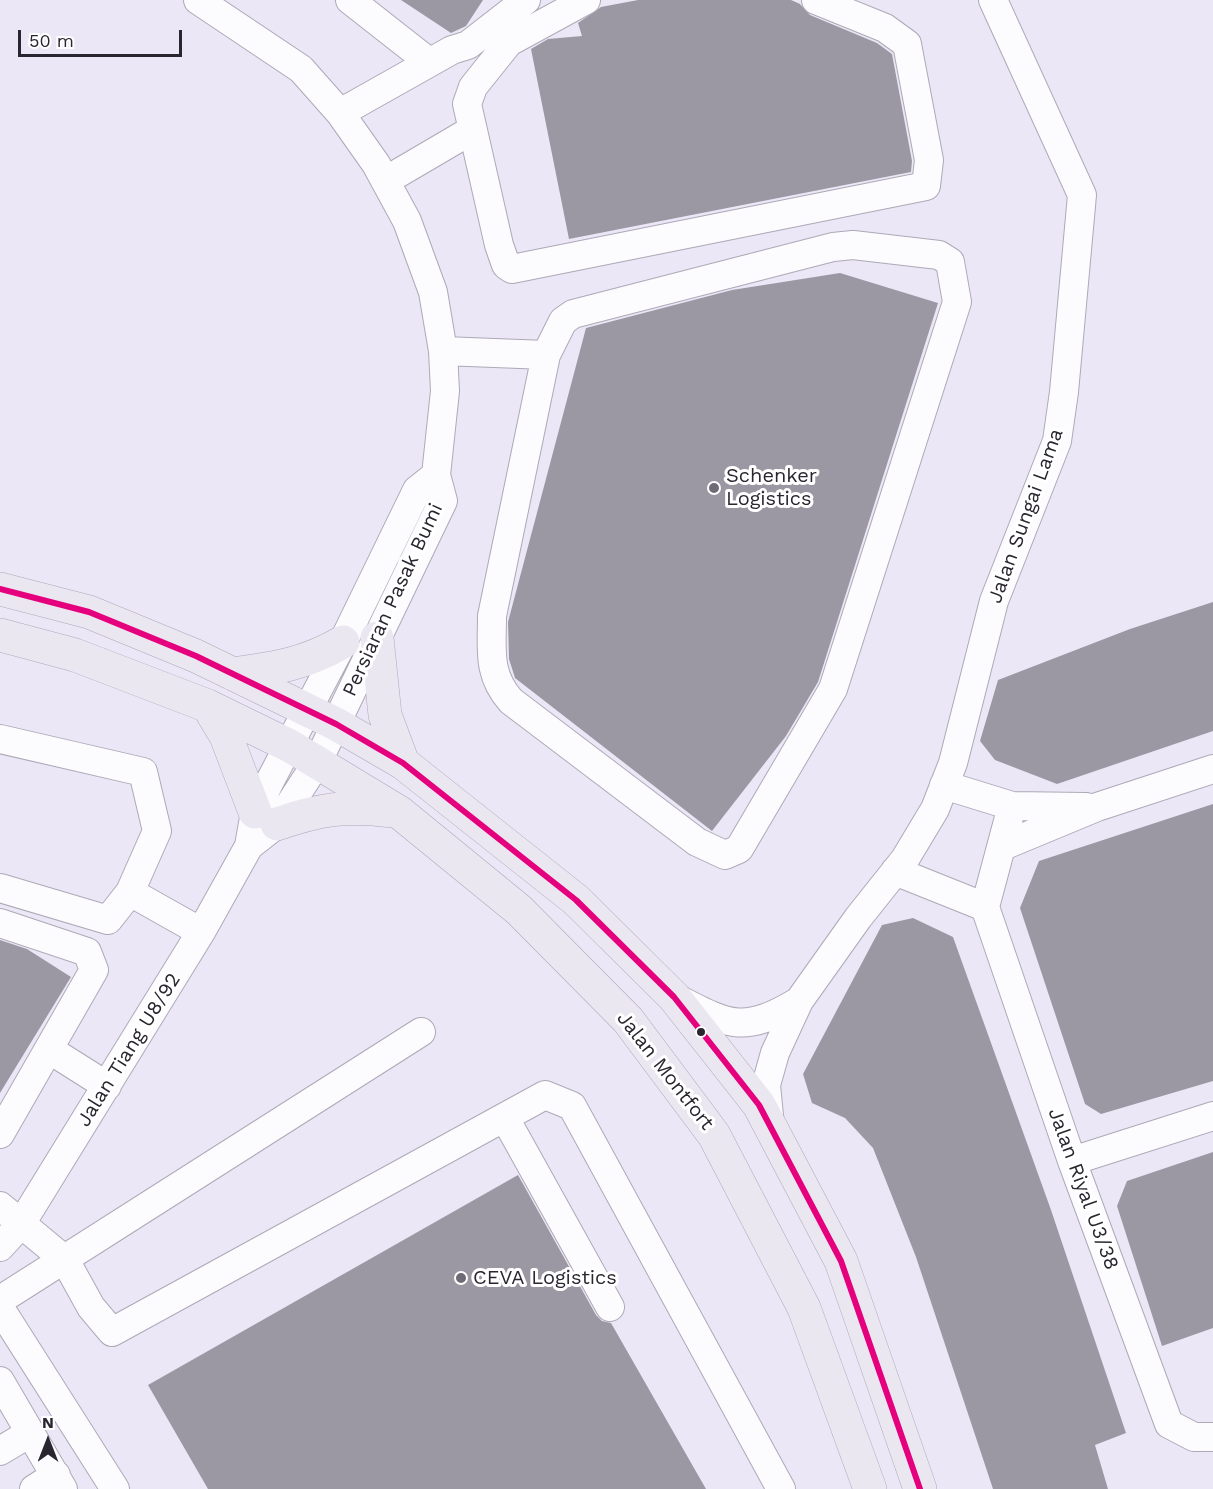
<!DOCTYPE html>
<html>
<head>
<meta charset="utf-8">
<style>
  body { margin:0 }
  #map { position:relative; width:1213px; height:1489px; overflow:hidden; background:#ece7f7; font-family:"Work Sans",sans-serif }
  canvas { display:block }
  .north { position:absolute; left:18px; top:1411px; width:60px; height:60px; -webkit-text-stroke:4px #fff; paint-order:stroke; rotate:0deg; font-size:16px; font-weight:700; line-height:24px; text-align:center; color:#2a2630 }
  .north::after { content:''; display:block; margin:auto; width:21px; height:27px; background:#2a2630; clip-path:polygon(50% 0,100% 100%,50% 72%,0 100%) }
  .scale { position:absolute; left:18px; top:30px; width:164px; height:27px; box-sizing:border-box; border:3px solid #2a2630; border-top:0; padding-left:8px; font-size:18px; line-height:21px; white-space:nowrap; color:#2a2630; -webkit-text-stroke:4px #fff; paint-order:stroke }
</style>
</head>
<body>
<div id="map">
<canvas width="1213" height="1489"></canvas>
<div class="north">N</div>
<div class="scale">50 m</div>
</div>
<script>
const context = document.querySelector('canvas').getContext('2d');
context.lineJoin = 'round';
function paint(path, color) {
  context.fillStyle = color;
  context.fill(path, 'evenodd');
}
function trace(path, color, width, dash) {
  context.strokeStyle = color;
  context.lineWidth = width;
  context.lineCap = dash ? 'butt' : 'round';
  context.setLineDash(dash || []);
  context.stroke(path);
}
function write(font, color, halo, rows, align = 'center') {
  context.font = font + ' "Work Sans",sans-serif';
  context.lineWidth = 6;
  context.setLineDash([]);
  context.textBaseline = 'middle';
  context.strokeStyle = halo;
  context.fillStyle = color;
  for (const [text, x, y, turn = 0] of rows) {
    context.save();
    context.translate(x, y);
    context.rotate((+turn || 0) * Math.PI / 180);
    context.textAlign = isNaN(turn) ? turn : align;
    if (halo) context.strokeText(text, 0, 0);
    context.fillText(text, 0, 0);
    context.restore();
  }
}
const building = new Path2D(`
  M401,0H483L466,26L451,33Z
  M638,0H791L800,4L810,15L877,43L892,54L912,161L911,172L569,239L531,49L548,39L582,36L578,23L601,7Z
  M840,273L938,303L818,682L786,736L712,831L515,678L509,659L508,622L586,328L732,290Z
  M1213,602V731L1057,784L995,760L980,741L998,680L1130,629Z
  M1213,804V1081L1101,1114L1085,1104L1020,908L1039,861Z
  M913,918L953,937L1051,1210L1126,1433L1095,1445L1108,1489H993L916,1257L873,1148L845,1118L812,1103L803,1074L882,925Z
  M0,940L27,949L71,977L0,1093Z
  M1213,1152V1328L1162,1346L1117,1206L1127,1181Z
  M518,1175L596,1315L602,1321L611,1323L706,1489H208L148,1385Z`);
const minor = new Path2D(`
  M198,0L301,69L340,113L376,164L407,221L433,292L443,351L445,391L436,475L443,501L318,761L277,824L249,846
  M350,0L429,62
  M586,0L509,42L473,87L467,104L499,245L506,265L512,269L926,186L929,160L907,44L885,28L816,0
  M340,113L452,50L468,45L526,0
  M385,181L472,130
  M443,351L546,355L492,616C492,649 487,674 511,701L697,842L725,855L739,849L833,689L957,302L950,262L939,255L853,245L833,247L573,314L563,321L546,355
  M0,739L143,772L157,831L130,892L108,920L0,888
  M1012,806L1086,807
  M1003,846L1097,807L1213,769
  M895,871L985,907L1012,806L944,785
  M130,892L201,932
  M985,907L1072,1161L1169,1424L1194,1437H1213
  M0,923L87,952L94,970L0,1134
  M676,998C730,1026 744,1034 799,1001
  M50,1050L107,1086
  M505,1118L610,1307
  M770,1126L766,1085L775,1053L799,1001L858,918L905,859L935,809L953,763L994,601L1057,441L1064,392L1082,195L993,0
  M1072,1161L1213,1116
  M0,1206L65,1260L91,1307L112,1332L545,1095L572,1106L781,1489
  M0,1247L21,1224L201,932L249,846L255,812L270,781L343,642L417,490L436,475
  M0,1300L421,1032
  M0,1308L115,1489
  M0,1381L63,1489
  M0,1451L30,1433
  M34,1489L56,1475`);
const major = new Path2D(`
  M0,589L89,612L196,656L336,724L403,763L576,900L674,997L759,1105L841,1261L920,1489
  M0,635L75,655L208,706L290,746L399,812L519,910L628,1020L714,1135L804,1308L870,1489
  M377,638L385,715L403,763
  M233,674C277,668 305,664 343,642
  M208,706L226,736L255,812
  M277,824C320,809 347,805 392,811`);
const bus1 = new Path2D(`
  M0,589L89,612L196,656L336,724L403,763L576,900L674,997L759,1105L841,1261L920,1489`);
const markers = [
  [714,488,6,"#6e6a76"],
  [701,1032,5,"#2a2630"],
  [461,1278,6,"#6e6a76"]
];
const poiNames = [
  ["Schenker",726,476],
  ["Logistics",726,499],
  ["CEVA Logistics",473,1278]
];
const streetNames = [
  ["Jalan Sungai Lama",1026,516,-70],
  ["Persiaran Pasak Bumi",393,600,-65],
  ["Jalan Tiang U8/92",129,1050,-58],
  ["Jalan Montfort",665,1071,52],
  ["Jalan Riyal U3/38",1083,1189,70]
];
paint(building, '#9c98a3');
trace(minor, '#ada9b6', 30);
trace(major, '#aea7ba', 34);
trace(minor, '#fcfbfe', 28);
trace(major, '#eae7f0', 33);
trace(bus1, '#e5007d', 6);
for (const [x, y, r, color] of markers) {
  const dot = new Path2D();
  dot.arc(x, y, r, 0, 2 * Math.PI);
  context.fillStyle = color;
  context.fill(dot);
  trace(dot, '#fff', 2);
}
write('20px', '#2a2630', '#fff', poiNames, 'left');
write('20px', '#2a2630', '#fff', streetNames);
</script>
</body>
</html>
